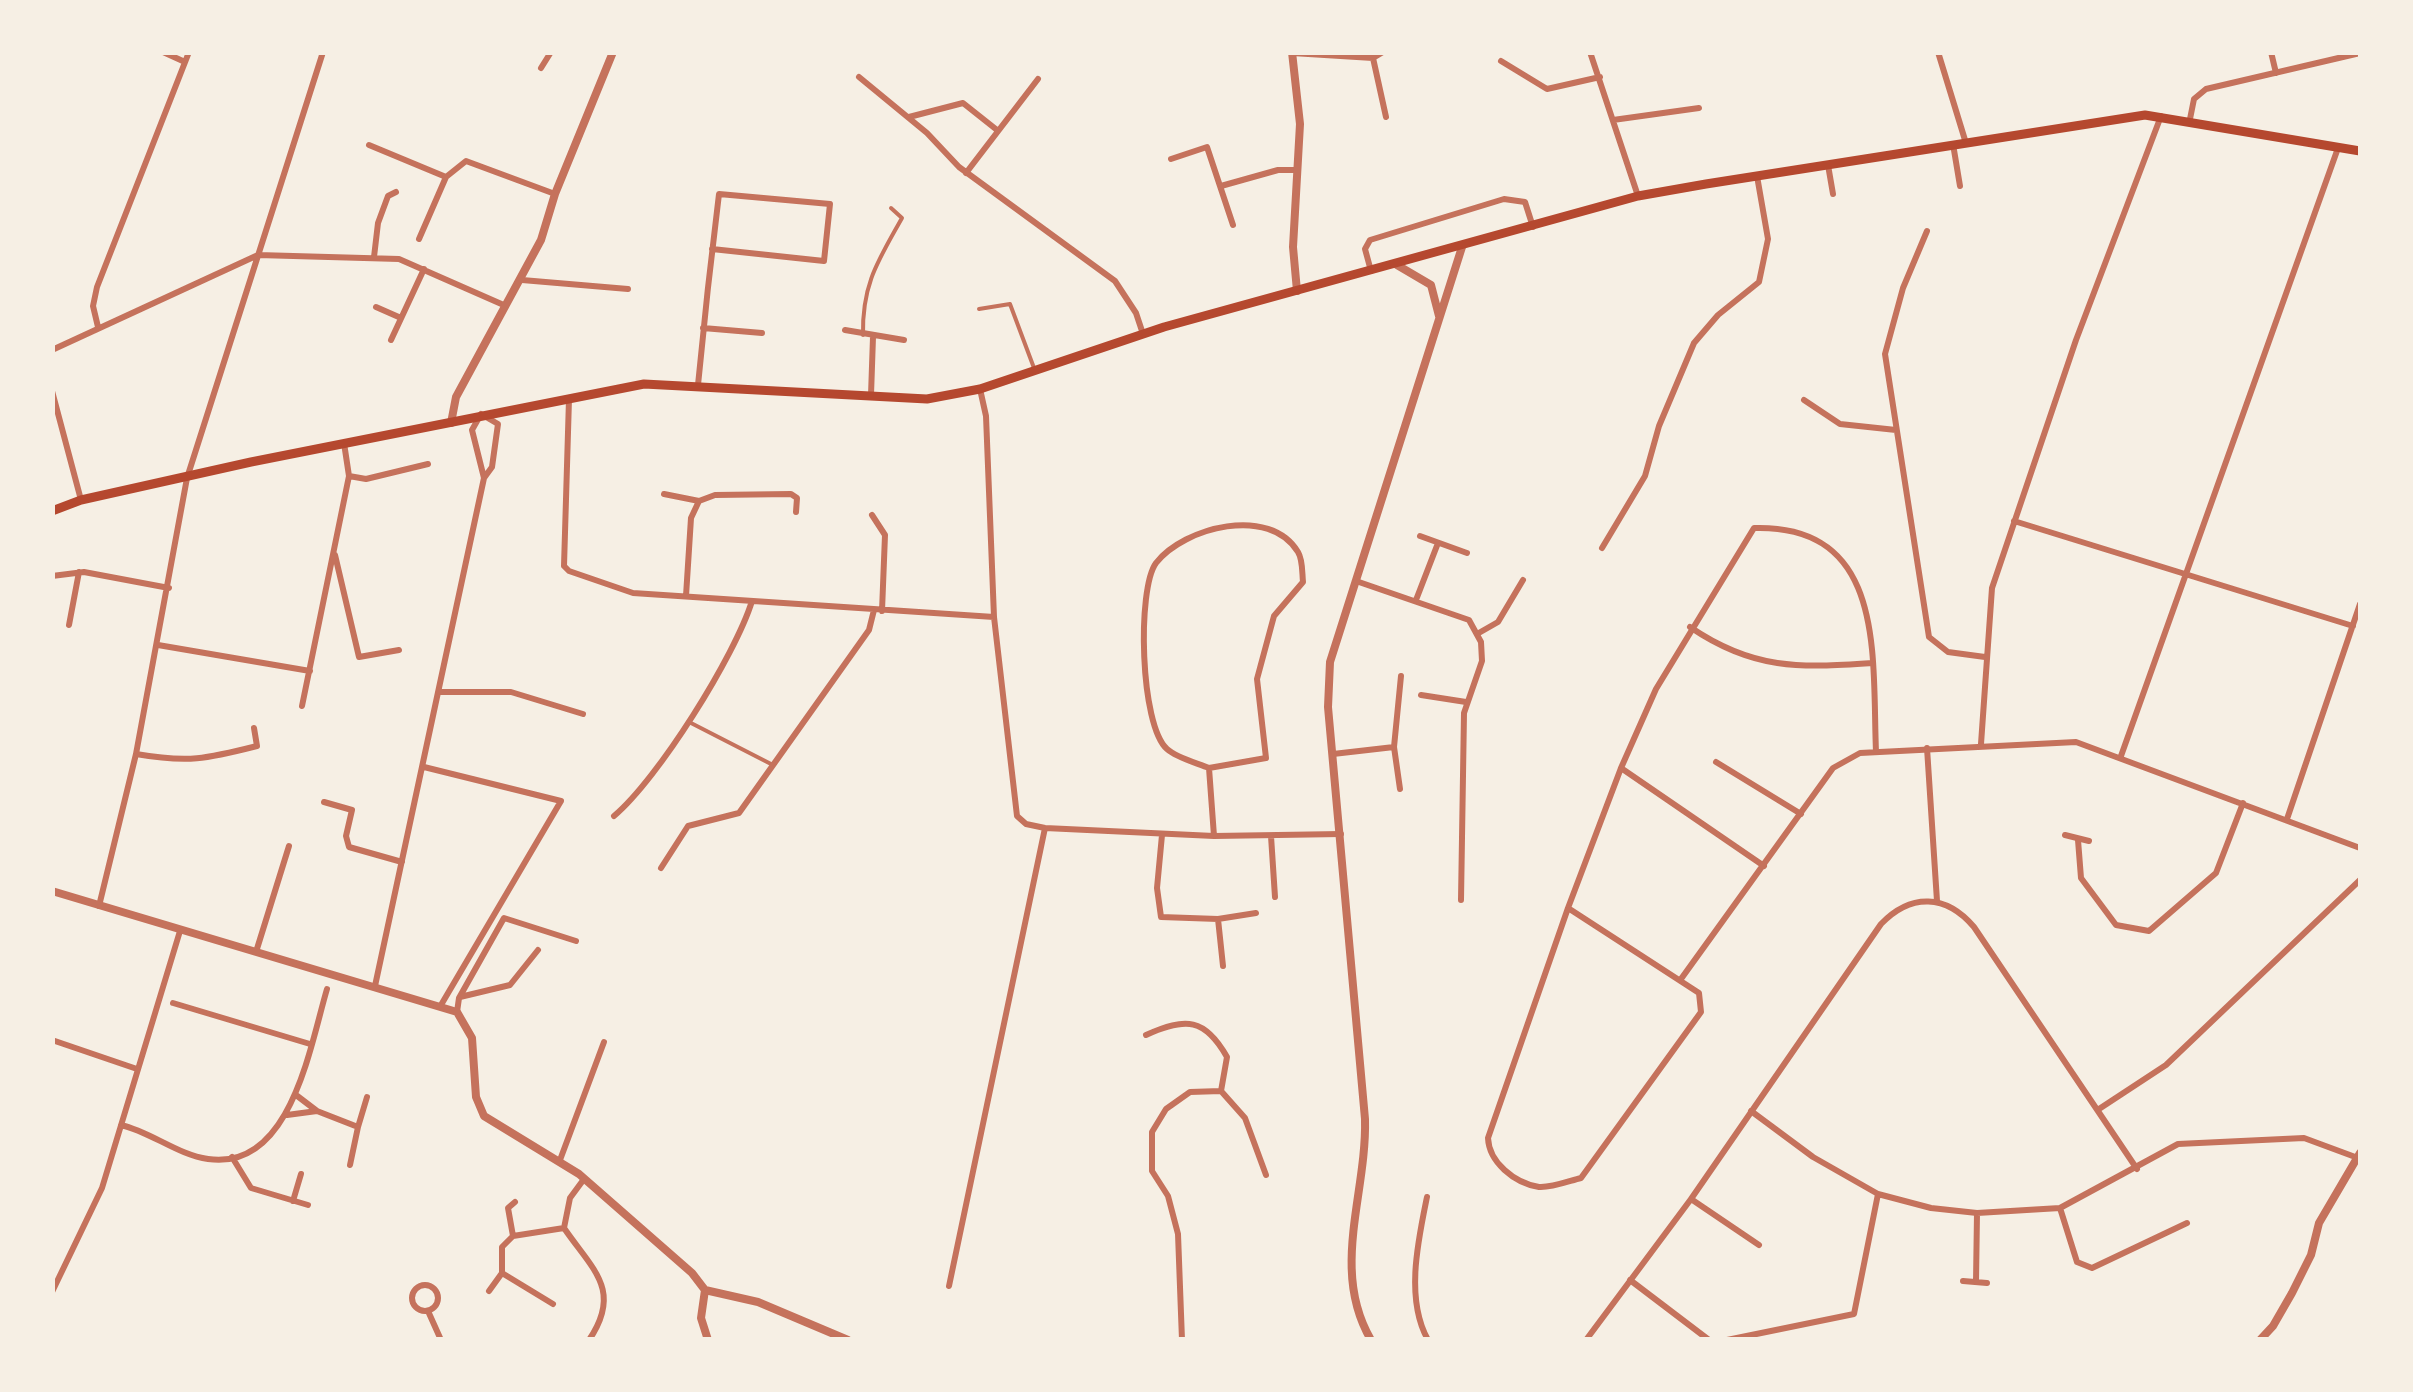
<!DOCTYPE html>
<html>
<head>
<meta charset="utf-8">
<style>
  body { margin:0 }
  #map { position:relative; width:2413px; height:1392px; overflow:hidden; background:#f6efe4; font-family:"Space Grotesk",sans-serif }
  canvas { display:block }
  .frame { position:absolute; inset:0; border:55px solid #f6efe4; pointer-events:none }
</style>
</head>
<body>
<div id="map">
<canvas width="2413" height="1392"></canvas>
<div class="frame"></div>
</div>
<script>
const context = document.querySelector('canvas').getContext('2d');
context.lineJoin = 'round';
function trace(path, color, width, dash) {
  context.strokeStyle = color;
  context.lineWidth = width;
  context.lineCap = dash ? 'butt' : 'round';
  context.setLineDash(dash || []);
  context.stroke(path);
}
const service = new Path2D(`
  M979,309L1010,304L1034,368
  M863,335C862,284 878,261 902,218L891,208
  M691,723L771,764`);
const minor = new Path2D(`
  M163,52L185,62
  M1590,52L1638,196
  M1938,52L1965,140
  M2271,52L2276,73
  M1292,53L1373,58L1383,52
  M1373,58L1386,117
  M1501,61L1547,89L1600,77
  M541,68L551,52
  M859,77L927,133L959,167L1115,281L1136,313L1143,334
  M909,117L963,103L997,130
  M2190,119L2194,99L2206,89L2360,53
  M1613,120L1699,108
  M1953,144L1960,186
  M369,145L446,177
  M1171,159L1207,147L1233,225
  M1828,165L1833,194
  M966,173L1038,79
  M1221,186L1278,170H1297
  M1927,231L1903,288L1885,354L1929,637L1948,652L1985,657
  M419,239L446,177L466,161L555,194
  M374,257L378,223L388,196L396,192
  M1371,271L1365,249L1370,240L1504,199L1525,202L1533,227
  M522,280L628,289
  M376,307L401,318
  M98,327L93,306L97,287L189,52
  M703,328L762,333
  M845,330L904,340
  M391,340L424,269
  M52,350L258,255L399,259L506,306
  M698,385C704,322 711,258 719,194L830,204L824,261L712,249
  M980,389L986,416L994,617L1017,816L1026,824L1045,828L1214,836L1341,834
  M52,391L81,500
  M871,395L873,337
  M569,399L564,566L569,571L633,593L994,617
  M1804,400L1840,424L1896,430
  M349,476L366,479L428,464
  M664,494L699,501
  M872,515L885,535L882,611
  M2014,521L2353,626
  M1420,536L1467,553
  M1602,548L1645,476L1659,426L1694,343L1718,315L1759,282L1768,239L1757,176
  M335,555L359,657L399,650
  M52,576L84,572L169,588
  M1356,581L1469,620L1481,642L1482,661L1464,713L1461,900
  M686,596L691,518L699,501L715,495L791,494L797,498L796,512
  M1416,600L1438,543
  M69,625L79,572
  M1690,627C1753,670 1799,668 1873,663
  M1477,634L1498,622L1523,580
  M158,645L310,671
  M440,692H511L583,714
  M1421,695L1466,702
  M302,706L349,476L344,443
  M1981,744L1992,588L2076,340L2161,116
  M1927,748L1937,901
  M136,754C188,763 206,759 257,746L254,728
  M1333,754L1394,747
  M2121,756L2338,148
  M1716,762L1801,814
  M424,767L561,801L441,1005
  M1209,768L1266,758L1257,679L1274,616L1303,582C1302,573 1303,560 1298,552C1270,505 1184,527 1156,563C1137,589 1140,725 1167,749C1177,758 1197,763 1209,768L1214,836
  M1621,768L1764,866
  M1400,789L1394,747L1401,676
  M324,802L352,810L346,836L349,847L402,862
  M614,816C658,779 735,656 752,601
  M2287,819L2360,604
  M1162,835L1157,888L1161,917L1218,919L1256,913
  M2065,835L2089,841
  M1271,836L1275,897
  M2078,840L2081,878L2116,925L2149,931L2216,873L2243,803
  M661,868L688,826L739,813L869,630L874,610
  M99,906L136,754L187,478L323,52
  M1568,908L1699,993L1701,1012L1581,1178C1569,1181 1551,1188 1539,1187C1514,1183 1489,1162 1488,1138Z
  M1568,908L1621,768L1656,689L1754,528C1887,524 1872,657 1876,752
  M1218,919L1223,966
  M256,952L289,846
  M1681,979L1833,768L1860,753L2076,742L2360,848
  M375,986L484,478L492,467L498,424L481,414L472,430L484,478
  M460,997L510,985L538,950
  M173,1003L310,1044
  M457,1012L459,998L504,918L576,941
  M1146,1035C1186,1017 1205,1018 1227,1057L1221,1091
  M52,1040L137,1069
  M2099,1109L2166,1065L2360,880
  M317,1111L358,1127L367,1097
  M1751,1111L1813,1157L1878,1194L1931,1208L1977,1213L2060,1208L2178,1144L2304,1138L2358,1158
  M287,1115L317,1111L296,1095
  M121,1125C151,1132 178,1155 208,1159C291,1171 310,1046 327,989
  M232,1157L251,1188L308,1205
  M560,1160L604,1042
  M350,1165L358,1127
  M1427,1197C1418,1241 1405,1299 1428,1340
  M1691,1199L1759,1245
  M293,1201L301,1174
  M515,1202L508,1208L513,1236L564,1228C592,1269 623,1290 589,1340
  M2060,1208L2077,1262L2092,1268L2187,1223
  M564,1228L570,1198L584,1179
  M513,1236L502,1247V1273L553,1304
  M1630,1280L1709,1340
  M1963,1281L1987,1283
  M1976,1282L1977,1213
  M412 1298a13 13 0 1 1 26 0a13 13 0 1 1-26 0Z
  M949,1286L1045,828
  M489,1291L502,1273
  M52,1292L102,1188L180,931
  M428,1311L441,1340
  M1182,1340L1178,1234L1168,1196L1152,1171V1132L1166,1109L1190,1092L1221,1091L1245,1118L1266,1175
  M1586,1340L1691,1199L1881,924C1911,893 1946,894 1974,927L2137,1169
  M1727,1340L1854,1314L1878,1194`);
const tertiary = new Path2D(`
  M1292,52L1300,124L1293,247L1297,291
  M1397,265L1431,285L1439,316
  M451,423L456,397L541,240L555,194L613,52
  M52,891L457,1012L472,1038L476,1097L484,1116L579,1174L692,1273L705,1290L758,1302L848,1340
  M705,1290L701,1318L708,1340
  M1371,1340C1330,1270 1367,1194 1365,1119L1328,707L1330,662L1462,247
  M2260,1340L2273,1326L2292,1293L2311,1255L2319,1223L2360,1153`);
const secondary = new Path2D(`
  M52,511L81,500L251,462L644,384L927,399L980,389L1164,327L1638,196L1706,184L2145,115L2360,151`);
trace(service, '#c5725c', 4);
trace(minor, '#c5725c', 6);
trace(tertiary, '#c5725c', 8);
trace(secondary, '#b5482f', 9);
</script>
</body>
</html>
